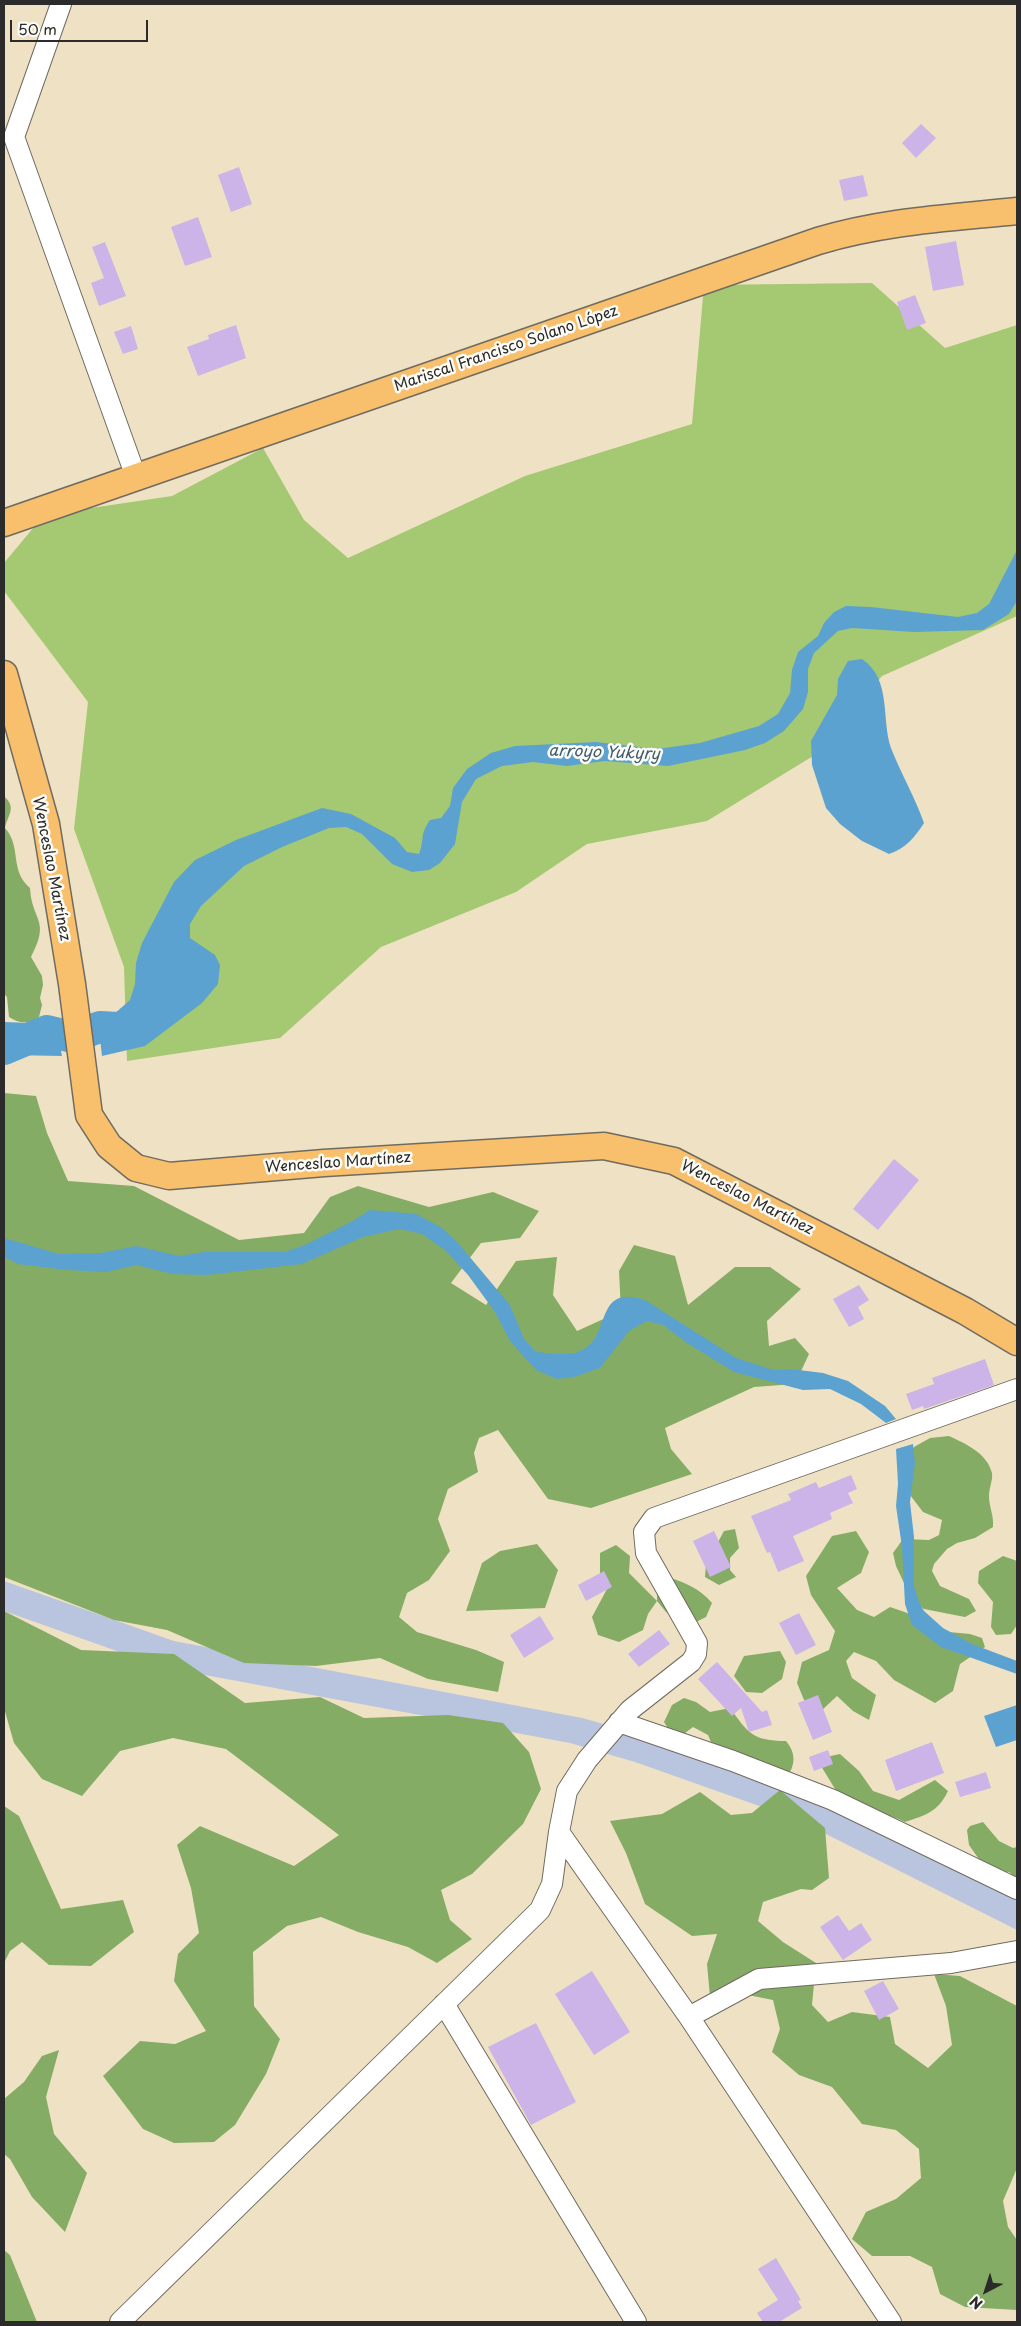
<!DOCTYPE html>
<html>
<head>
<meta charset="utf-8">
<style>
  body { margin:0 }
  #map { position:relative; width:1021px; height:2326px; overflow:hidden; background:#efe2c4; font-family:"Playpen Sans",sans-serif }
  canvas { display:block }
  .frame { position:absolute; inset:0; border:5px solid #2b2b2b; pointer-events:none }
  .north { position:absolute; left:961px; top:2266px; width:50px; height:50px; -webkit-text-stroke:4px #fdfcf7; paint-order:stroke; rotate:220deg; font-size:14px; font-weight:700; line-height:20px; text-align:center; color:#2b2b2b }
  .north::after { content:''; display:block; margin:auto; width:18px; height:22px; background:#2b2b2b; clip-path:polygon(50% 0,100% 100%,50% 72%,0 100%) }
  .scale { position:absolute; left:10px; top:20px; width:138px; height:22px; box-sizing:border-box; border:2px solid #2b2b2b; border-top:0; padding-left:6px; font-size:15px; line-height:18px; white-space:nowrap; color:#2b2b2b; -webkit-text-stroke:4px #fdfcf7; paint-order:stroke }
</style>
</head>
<body>
<div id="map">
<canvas width="1021" height="2326"></canvas>
<div class="frame"></div>
<div class="north">N</div>
<div class="scale">50 m</div>
</div>
<script>
const context = document.querySelector('canvas').getContext('2d');
context.lineJoin = 'round';
function paint(path, color) {
  context.fillStyle = color;
  context.fill(path, 'evenodd');
}
function trace(path, color, width, dash) {
  context.strokeStyle = color;
  context.lineWidth = width;
  context.lineCap = dash ? 'butt' : 'round';
  context.setLineDash(dash || []);
  context.stroke(path);
}
function write(font, color, halo, rows, align = 'center') {
  context.font = font + ' "Playpen Sans",sans-serif';
  context.lineWidth = 5;
  context.setLineDash([]);
  context.textBaseline = 'middle';
  context.strokeStyle = halo;
  context.fillStyle = color;
  for (const [text, x, y, turn = 0] of rows) {
    context.save();
    context.translate(x, y);
    context.rotate((+turn || 0) * Math.PI / 180);
    context.textAlign = isNaN(turn) ? turn : align;
    if (halo) context.strokeText(text, 0, 0);
    context.fillText(text, 0, 0);
    context.restore();
  }
}
const industrial = new Path2D(`
  M4,1581L174,1641L582,1718L646,1736L810,1795L1017,1898V1930L796,1819L635,1762L570,1743L162,1667L4,1611Z`);
const green = new Path2D(`
  M872,283L945,348L1017,325V616L882,676L818,753L707,821L587,844L516,892L381,947L280,1038L127,1061L124,967L74,829L88,702L4,591V563L44,515L172,496L263,448L304,520L348,558L525,476L692,424L704,285Z`);
const forest = new Path2D(`
  M4,796C17,808 8,814 5,828C22,847 9,870 30,888C32,922 51,919 31,957L42,976L43,985L40,998L42,1005L39,1017C28,1024 20,1024 9,1017L7,997L4,994Z
  M4,1093L36,1096L47,1133L68,1181L134,1186L239,1240L304,1233L330,1197L358,1186L429,1207L493,1192L539,1211L520,1238L481,1243L451,1283L486,1305L516,1261L557,1257L553,1295L577,1331L621,1311L619,1271L634,1245L675,1256L688,1305L735,1267H770L801,1289L767,1321L769,1346L795,1338L809,1354L795,1384L754,1387L665,1428L671,1449L692,1474L591,1508L548,1499L498,1430L479,1438L474,1453L478,1472L448,1489L438,1519L450,1551L429,1580L407,1593L399,1617L417,1632L476,1650L504,1662L498,1692L428,1679L380,1658L316,1666L244,1663L167,1630L114,1620L4,1577Z
  M949,1436C966,1444 987,1453 992,1473C993,1480 989,1488 989,1496C989,1507 994,1515 993,1527L975,1538L957,1543L947,1549L934,1564L932,1571L940,1586L969,1599L976,1611L965,1617L924,1609L911,1598L896,1566L893,1553L903,1539L929,1540L939,1535L942,1520L923,1512L907,1491L908,1455L914,1447L930,1438Z
  M735,1529L739,1548L730,1558V1570L736,1577L719,1585L705,1577L706,1564L724,1531Z
  M856,1531L869,1552L861,1573L837,1588L857,1610L874,1617L890,1607L916,1616L949,1632L970,1634L982,1638L985,1647L960,1664L953,1691L935,1703L894,1680L876,1661L854,1652L846,1661L852,1678L876,1695L869,1720L853,1711L837,1696L820,1712L807,1707L797,1683L802,1662L829,1650L835,1631L811,1595L806,1576L832,1536Z
  M537,1544L558,1570L545,1608L466,1611L482,1563L500,1551Z
  M616,1545L630,1556L629,1573L657,1601V1587L668,1577C686,1583 699,1588 712,1603L706,1617L686,1627L666,1612L657,1601L648,1614L643,1630L619,1642L598,1635L592,1617L607,1589L600,1573V1553Z
  M1003,1556L1017,1561V1625L1011,1634L996,1635L991,1627L993,1602L978,1583L979,1571Z
  M4,1611L81,1650L174,1654L245,1703L320,1697L364,1718L448,1715L503,1723L529,1752L541,1789L523,1824L472,1874L441,1890L450,1920L472,1939L437,1963L408,1947L358,1932L321,1917L287,1926L253,1952L254,2006L280,2039L266,2074L235,2125L214,2142L174,2143L143,2129L103,2076L140,2041L175,2044L206,2031L174,1981L178,1954L199,1933L191,1888L177,1845L200,1826L294,1866L339,1835L226,1749L173,1738L120,1751L82,1796L42,1779L14,1743L4,1708Z
  M780,1651L786,1662L782,1679L762,1693L746,1692L734,1676L744,1656Z
  M684,1698L696,1702L710,1712L730,1708C748,1733 753,1741 786,1741C796,1753 796,1765 786,1778L739,1752L731,1753L713,1747L708,1735L693,1727L681,1736L671,1733L664,1722L672,1705Z
  M840,1754L859,1771L873,1791L899,1800L935,1780L948,1791C938,1812 926,1815 905,1822C885,1812 864,1809 843,1802L821,1766L826,1757Z
  M780,1790L825,1828L829,1878L812,1890L801,1889L763,1902L758,1921L783,1942L816,1963L812,2005L828,2022L852,2012L890,2017L895,2044L928,2068L952,2045L946,2006L934,1974L960,1976L1017,2006V2168L1003,2201L1008,2227L1017,2240V2310L965,2307L940,2294L932,2267L910,2256H872L852,2239L866,2212L896,2199L921,2178L919,2149L896,2130L862,2124L832,2087L799,2075L772,2052L780,2029L773,2000L743,1994L710,1997L707,1964L717,1934L692,1936L645,1904L626,1853L610,1821L662,1814L700,1792L731,1815L752,1813Z
  M4,1806L19,1816L61,1909L123,1900L134,1932L91,1966L49,1965L22,1942L10,1951L4,1963Z
  M983,1822L999,1841L1013,1848L1017,1847V1879L1009,1872H988L969,1845L967,1830L970,1826Z
  M59,2050L46,2097L54,2134L87,2173L65,2232L32,2197L10,2159L4,2154V2099L24,2082L42,2056Z
  M4,2250L10,2255L37,2322H4Z`);
const water = new Path2D(`
  M1017,550V601L1009,614L983,630L914,632L852,628L838,631L814,653L808,669V692L803,709L784,731L765,743L745,750L668,766L605,761L567,766L533,762L502,766L476,779L462,802L455,844L440,863L429,870L412,872L392,864L362,834L346,827L329,828L282,847L244,866L201,906L190,924V938L215,955L220,965L218,984L202,1003L145,1046L102,1056L98,1021L113,1015L130,1000L135,984L136,963L142,943L174,882L195,860L236,840L322,808L351,814L395,838L407,852L419,854C425,838 419,836 430,820L441,818L450,806L453,788L467,769L491,753L515,746L596,742L657,749L700,743L759,726L778,714L790,693L792,670L798,652L818,636L824,623L834,612L846,606L871,607L958,617L977,613L989,604Z
  M862,659C892,679 881,719 891,748C901,774 915,797 924,823C915,837 905,849 889,854L862,841L840,824L826,808L812,765L811,741L837,695L838,679L848,661Z
  M4,1022L56,1024L62,1056L9,1055L4,1058Z
  M370,1210L416,1214L442,1228L458,1243L510,1305L524,1339L536,1352C549,1353 566,1356 578,1352C614,1340 591,1283 645,1300L736,1358L773,1370L791,1369L823,1373L848,1381L885,1406L896,1419L886,1423L861,1404L830,1389L803,1390L734,1372L687,1343L663,1325L647,1321L629,1331L600,1368L574,1377L557,1379L536,1370L510,1341L495,1312L468,1275L445,1250L422,1234L399,1229L363,1237L302,1264L207,1275L172,1274L137,1265L106,1272L66,1270L18,1264L4,1257V1238L59,1254L100,1253L137,1246L179,1256L204,1252H285L305,1245L351,1222Z
  M913,1444L915,1463L910,1502L914,1537V1586L919,1602L924,1611L943,1628L972,1644L1017,1661V1674L941,1647L912,1625L905,1604L902,1547L896,1506L898,1484L896,1449Z
  M1017,1705V1740L996,1747L984,1716Z`);
const river = new Path2D(`
  M4,1049L47,1031L72,1037L100,1027L118,1028L141,1021`);
const building = new Path2D(`
  M921,124L936,138L916,158L902,143Z
  M239,167L252,204L231,212L218,175Z
  M863,175L868,196L844,201L839,180Z
  M198,217L212,257L185,266L171,227Z
  M956,241L964,285L933,291L925,247Z
  M105,242L126,296L99,306L91,283L104,278L92,247Z
  M915,295L926,323L907,330L897,302Z
  M236,325L246,358L198,376L187,347L209,339L208,335Z
  M131,326L138,349L123,354L114,332Z
  M894,1159L919,1180L878,1230L853,1209Z
  M859,1285L869,1300L858,1307L864,1319L849,1327L833,1299Z
  M985,1359L994,1385L924,1409L923,1406L912,1410L906,1394L934,1384L932,1378Z
  M851,1475L857,1489L848,1493L853,1503L830,1513L832,1519L793,1536L804,1561L778,1572L770,1552L767,1553L751,1516L791,1500L788,1494L816,1482L819,1488Z
  M714,1531L731,1567L710,1577L693,1541Z
  M604,1571L612,1587L586,1601L578,1585Z
  M799,1613L816,1645L796,1655L779,1623Z
  M540,1616L554,1639L524,1658L510,1635Z
  M659,1630L670,1644L639,1667L628,1654Z
  M717,1662L762,1712L767,1710L772,1725L749,1732L741,1708L732,1716L698,1679Z
  M818,1695L832,1732L813,1740L798,1703Z
  M932,1742L944,1773L896,1791L885,1760Z
  M828,1750L833,1764L814,1771L809,1757Z
  M986,1772L991,1788L960,1797L955,1782Z
  M838,1915L849,1931L861,1923L872,1940L843,1960L820,1927Z
  M592,1971L630,2032L594,2055L555,1994Z
  M883,1981L899,2009L879,2020L864,1991Z
  M536,2023L576,2102L531,2125L488,2047Z
  M776,2258L801,2300L798,2301L802,2308L779,2322H763L757,2313L778,2300L758,2269Z`);
const minor = new Path2D(`
  M61,4L14,137L136,477
  M619,1722L733,1761L833,1800L1017,1889
  M444,2004L636,2322
  M689,2017L759,1979L951,1963L1017,1951
  M120,2322L540,1910L552,1884L559,1832
  M891,2322L689,2017L559,1832L567,1791L587,1760L630,1710L691,1662L696,1654L697,1643L646,1553L644,1532L654,1518L1017,1389`);
const major = new Path2D(`
  M4,523L818,241C884,221 950,218 1017,211
  M4,674L46,824L72,984L89,1115L109,1146L136,1168L169,1176L324,1163L604,1146L674,1161L965,1311L1017,1342`);
const streetNames = [
  ["Mariscal Francisco Solano López",506,349,-19],
  ["Wenceslao Martínez",51,869,79],
  ["Wenceslao Martínez",338,1163,-4],
  ["Wenceslao Martínez",747,1198,27]
];
const waterNames = [
  ["arroyo Yukyry",604,753,2]
];
paint(industrial, '#b9c4de');
paint(green, '#a5c872');
paint(forest, '#84ac64');
paint(water, '#5ba2d1');
trace(river, '#5ba2d1', 32);
paint(building, '#ccb3e8');
trace(minor, '#706b61', 22);
trace(major, '#706b61', 29);
trace(minor, '#fff', 20);
trace(major, '#f8bf6c', 26);
write('15px', '#2b2b2b', '#fdfcf7', streetNames);
write('italic 16px', '#3e5b6d', '#fdfcf7', waterNames);
</script>
</body>
</html>
